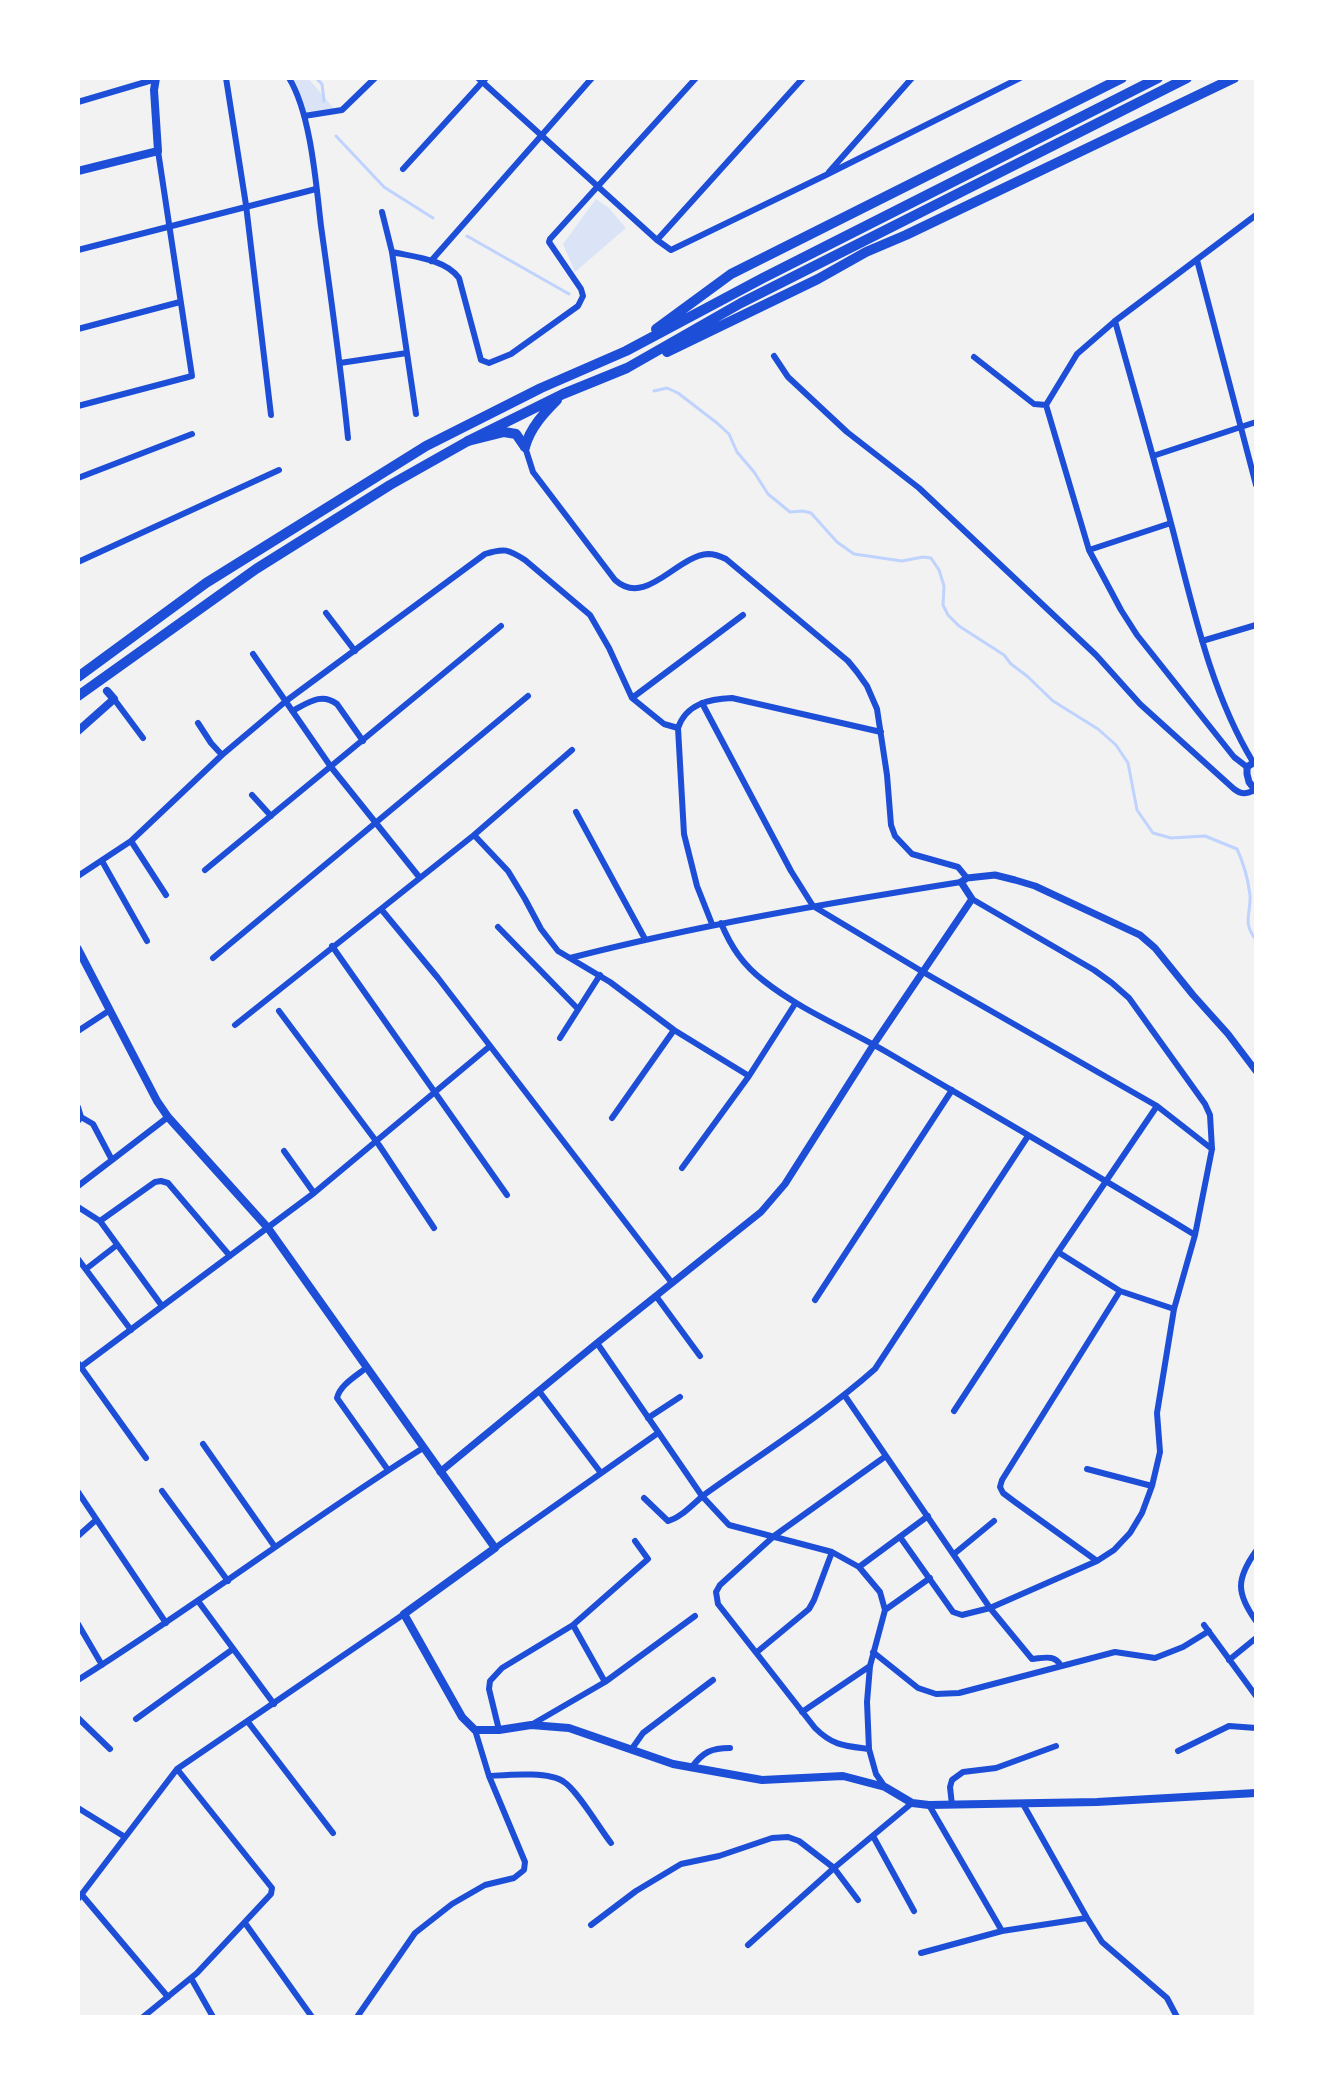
<!DOCTYPE html>
<html>
<head>
<meta charset="utf-8">
<style>
  body { margin:0 }
  #map { position:relative; width:1334px; height:2095px; overflow:hidden; background:#f2f2f2; font-family:Karla,sans-serif }
  canvas { display:block }
  .frame { position:absolute; inset:0; border:80px solid #fff; pointer-events:none }
</style>
</head>
<body>
<div id="map">
<canvas width="1334" height="2095"></canvas>
<div class="frame"></div>
</div>
<script>
const context = document.querySelector('canvas').getContext('2d');
context.lineJoin = 'round';
function paint(path, color) {
  context.fillStyle = color;
  context.fill(path, 'evenodd');
}
function trace(path, color, width, dash) {
  context.strokeStyle = color;
  context.lineWidth = width;
  context.lineCap = dash ? 'butt' : 'round';
  context.setLineDash(dash || []);
  context.stroke(path);
}
const green = new Path2D(`
  M291,78H308L338,113L307,117Z
  M596,199L608,207L626,228L575,272L563,244Z`);
const stream = new Path2D(`
  M316,78L322,84L324,101
  M336,136L384,187L433,218
  M467,236L569,294
  M654,391L667,388L678,393L717,423L729,434L737,452L754,472L768,494L790,512L803,511L811,513L837,542L854,554L902,561L923,557L931,558L939,570L944,586L943,605L948,615L959,626L1004,655L1011,664L1027,676L1053,701L1098,729L1116,745L1128,763L1137,810L1153,833L1171,838L1205,836L1237,849C1244,864 1248,879 1250,895C1251,915 1242,922 1256,940`);
const minor = new Path2D(`
  M226,78L246,205L271,415
  M289,78C311,114 316,184 321,226C331,297 341,368 348,438
  M478,78L657,240L671,250L826,175L1020,78
  M78,102L156,79
  M304,116L342,110L375,78
  M403,169L486,78
  M829,172L912,78
  M382,212L392,252L416,414
  M657,240L803,78
  M78,250L316,189
  M392,252C414,257 445,259 459,278L481,360L489,363L511,354L578,306L583,296L581,289L549,242L550,239L696,78
  M1197,260L1256,485
  M431,261L592,78
  M1115,321C1134,390 1154,458 1172,527C1193,607 1210,691 1253,762
  M78,329L180,302
  M774,356L788,377L847,432L919,488L1096,655L1140,704L1234,789C1242,795 1246,794 1255,790
  M974,357L1034,404L1046,405
  M340,363L407,353
  M1046,405L1089,550L1121,610L1137,635L1234,757L1247,767
  M1046,405L1077,354L1115,321L1256,215
  M78,406L192,376L158,151
  M525,447L533,472L615,580C646,608 676,556 708,554C714,554 720,556 726,559L848,661L857,672L867,686L877,709L887,775L891,825L895,836L912,854L958,867L967,878
  M1153,456L1256,422
  M78,478L192,434
  M1089,550L1171,523
  M78,562L279,470
  M326,613L355,651
  M1202,641L1256,625
  M253,654L331,767L420,878
  M632,698L743,615
  M114,699L143,738
  M702,703L791,871L813,906L923,972L1157,1106L1212,1149
  M292,711C308,703 321,692 337,704L363,741
  M198,723L211,743L222,755
  M252,795L271,816
  M576,812L645,939
  M474,835L508,871L525,899L541,929L558,951L610,982L674,1030L749,1076
  M131,841L166,895
  M102,861L147,941
  M205,870L501,626
  M78,876L131,841L222,755L286,701L485,554C504,548 508,549 525,560L590,615L609,648L632,698L664,724L678,728
  M381,909L438,978L672,1283
  M721,923C731,947 743,965 764,981C802,1011 848,1029 890,1054C992,1114 1094,1173 1195,1235
  M712,924L697,886L684,834L678,728C686,704 709,699 732,698L881,732
  M498,927L578,1009
  M332,946L507,1195
  M213,958L528,696
  M570,958C699,925 829,903 961,882
  M279,1011L379,1145L434,1228
  M235,1025L474,835L572,750
  M78,1031L110,1010
  M560,1038L600,975
  M78,1107L81,1117L78,1121
  M81,1117L93,1124L112,1160L168,1117
  M612,1118L674,1030
  M284,1151L314,1193
  M682,1168L749,1076L795,1004
  M78,1186L112,1160
  M78,1207L100,1221L162,1306
  M100,1221L155,1182L161,1181L168,1183L230,1256
  M1058,1252L1120,1291L1174,1309
  M78,1259L131,1330
  M86,1269L117,1245
  M656,1296L700,1356
  M815,1300L952,1090
  M597,1343L702,1496L729,1525L832,1552L859,1567L880,1592L885,1610L870,1666L867,1702L869,1749L876,1774L885,1787
  M78,1363L146,1458
  M366,1368C356,1376 340,1385 337,1398L388,1470
  M78,1369L314,1193L490,1046
  M539,1391L601,1473
  M845,1396L990,1608L1032,1659C1044,1658 1055,1654 1061,1666
  M954,1411L1058,1252L1157,1106
  M648,1418L680,1397
  M203,1444L275,1547
  M1087,1469L1152,1486
  M162,1491L228,1581
  M78,1492L166,1623
  M644,1498L668,1521C683,1517 695,1501 708,1492C764,1452 823,1415 875,1369L1028,1136
  M78,1536L96,1520
  M900,1537L953,1612L962,1615L990,1608L1097,1561L1114,1550L1130,1533L1142,1513L1152,1486L1160,1452L1157,1413L1174,1309L1195,1235L1212,1149L1210,1115L1205,1104L1129,998L1112,983L1094,970L972,899
  M495,1548L658,1433
  M1256,1551C1236,1579 1236,1593 1256,1621
  M954,1554L994,1521
  M1097,1561L1015,1502L1003,1493L1000,1487L1002,1480L1120,1291
  M859,1567L928,1516
  M198,1601L274,1704
  M885,1610L930,1578
  M78,1624L102,1665
  M573,1625L605,1682
  M1204,1625L1256,1696
  M757,1652L809,1609L814,1600L832,1552
  M873,1652L918,1688L936,1694L959,1693L1115,1652L1155,1658L1183,1647L1209,1631
  M1229,1660L1256,1638
  M78,1680C196,1606 306,1522 423,1448
  M802,1712L870,1666
  M78,1718L110,1749
  M136,1719L233,1649
  M248,1722L333,1833
  M531,1725L605,1682L695,1616
  M499,1730L489,1689L490,1681L502,1668L573,1625L648,1559L635,1541
  M869,1749C845,1746 833,1746 815,1728L718,1604L716,1592L720,1585L774,1536L886,1456
  M631,1750L643,1733L713,1680
  M1178,1751L1229,1726L1256,1728
  M691,1768C703,1752 711,1748 730,1748
  M489,1776C507,1775 549,1771 564,1782C577,1790 600,1829 611,1843
  M1023,1804L1087,1918L1102,1942L1167,1998L1177,2017
  M929,1805L1002,1931
  M952,1805L950,1787L952,1780L963,1772L996,1768L1056,1746
  M78,1808L125,1837
  M873,1836L914,1911
  M82,1895L168,1997
  M78,1899L177,1769L404,1614
  M245,1923L312,2017
  M591,1925L636,1891L681,1864L719,1856L772,1838L788,1837L799,1841L834,1868L858,1900
  M748,1945L834,1868L912,1803
  M921,1953L1002,1931L1087,1918
  M191,1978L213,2017
  M143,2017L197,1973L271,1894L272,1888L177,1769
  M357,2017L415,1933L452,1904L485,1885L514,1878L524,1870L525,1862L489,1776L475,1730`);
const tertiary = new Path2D(`
  M1256,761L1247,767V774L1249,782L1256,791
  M440,1472L597,1343L761,1212L785,1184L874,1044L972,899L961,882L967,878L995,875L1015,880L1035,886L1140,935L1155,948L1193,995L1228,1034L1256,1071`);
const secondary = new Path2D(`
  M78,171L158,151L154,90L156,78
  M78,731L114,699L107,691
  M78,949L157,1101L168,1117L268,1228L495,1548L404,1614L462,1717L475,1730H499L531,1725L569,1728L673,1764L762,1780L843,1776L885,1787L912,1803L929,1805L1097,1802L1256,1793`);
const trunk = new Path2D(`
  M78,696L256,569L390,485L468,441L504,432L516,434L525,447`);
const motorway = new Path2D(`
  M656,329L731,274L1122,78
  M667,352L818,279L866,252L906,235L1234,78
  M468,441L563,394L627,368L741,303L1187,78
  M525,447C530,428 544,413 557,400
  M78,677L206,583L426,446L541,388L626,351L763,278L1158,78`);
paint(green, '#dbe4f7');
trace(stream, '#bfd3fe', 3);
trace(minor, '#1d4ed8', 6);
trace(tertiary, '#1d4ed8', 7);
trace(secondary, '#1d4ed8', 8);
trace(trunk, '#1d4ed8', 10);
trace(motorway, '#1d4ed8', 10);
</script>
</body>
</html>
